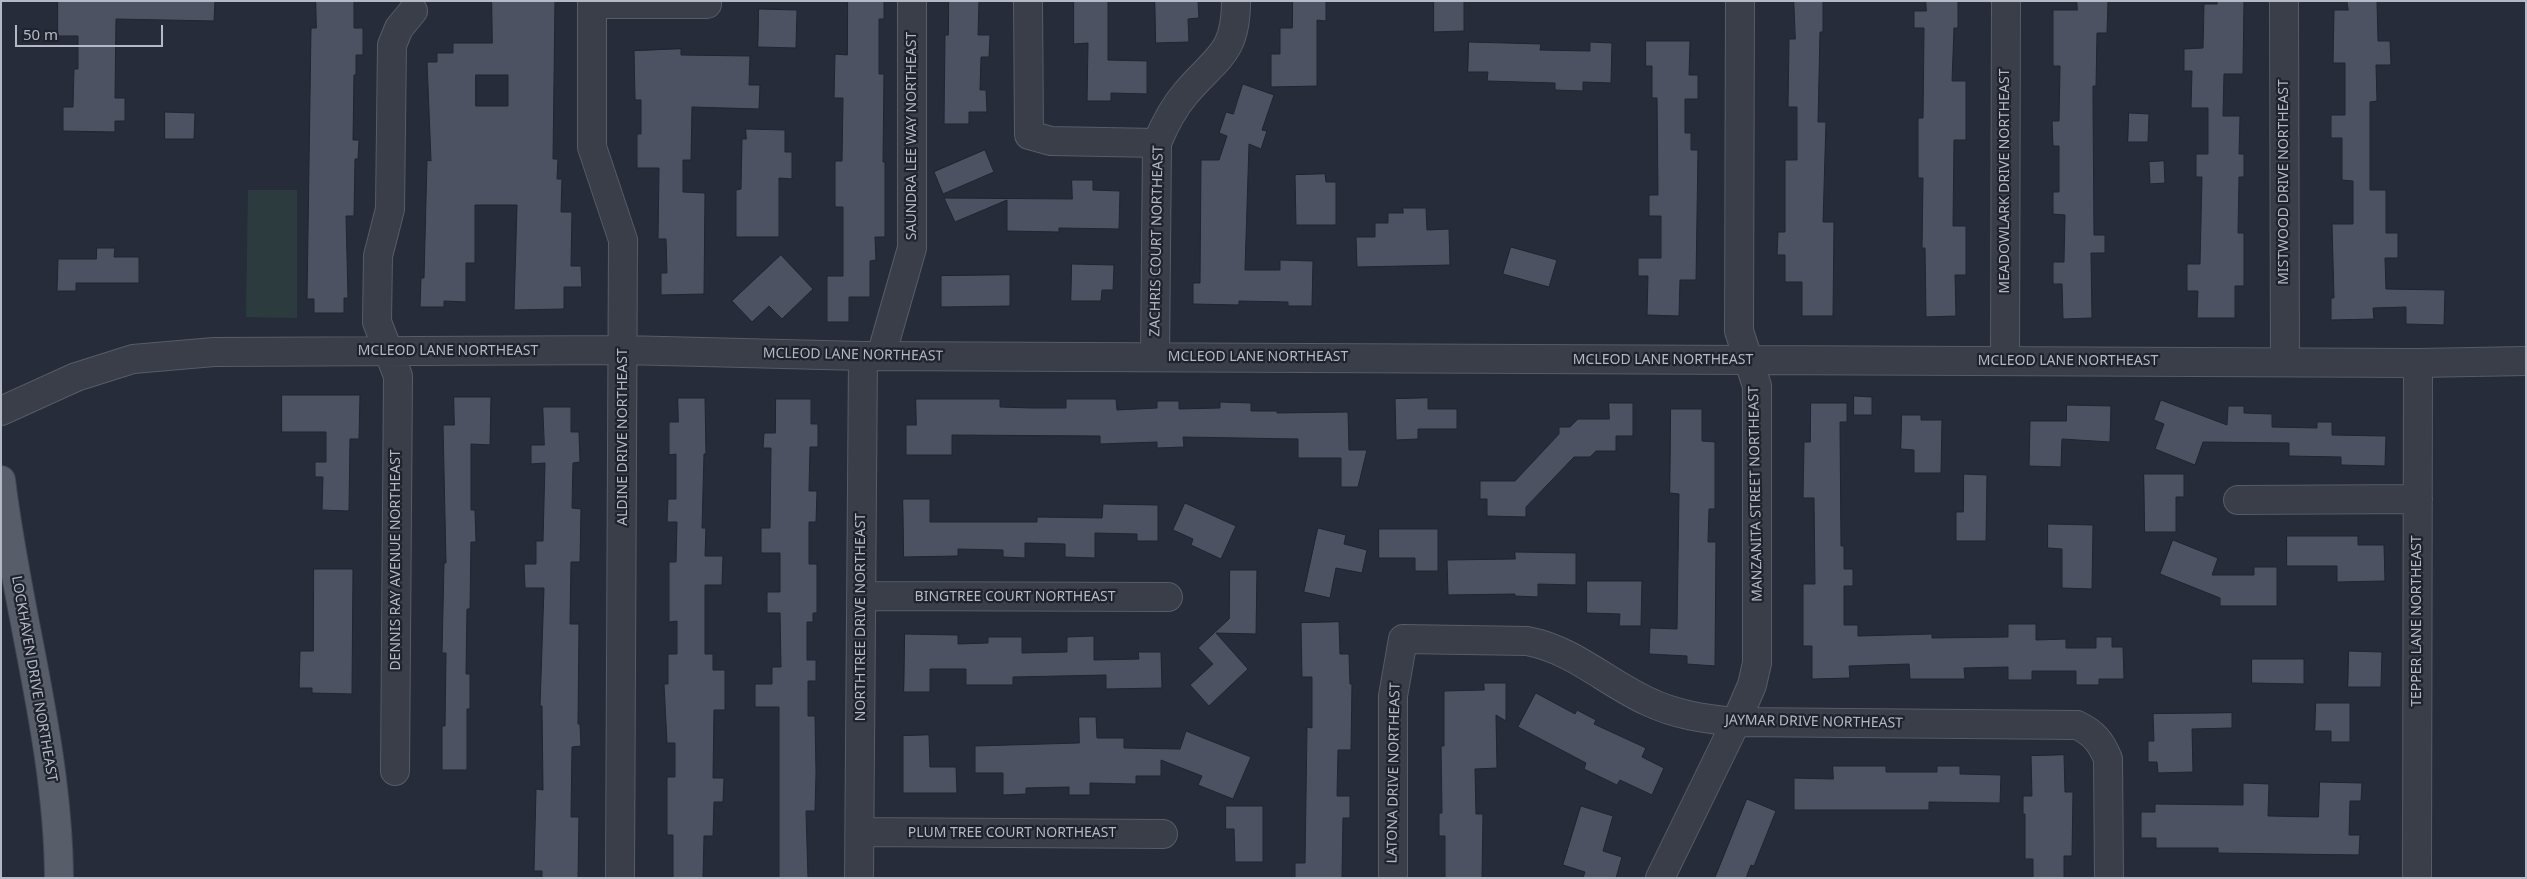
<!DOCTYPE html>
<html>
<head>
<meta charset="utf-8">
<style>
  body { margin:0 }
  #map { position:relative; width:2527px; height:879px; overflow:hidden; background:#262c39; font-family:"Noto Sans",sans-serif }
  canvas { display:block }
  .frame { position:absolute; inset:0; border:2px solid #b5b9c5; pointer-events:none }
  .scale { position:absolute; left:15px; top:25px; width:148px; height:22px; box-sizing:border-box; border:2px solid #b5b9c5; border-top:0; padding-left:6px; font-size:15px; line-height:18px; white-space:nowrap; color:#b5b9c5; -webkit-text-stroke:4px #1e232e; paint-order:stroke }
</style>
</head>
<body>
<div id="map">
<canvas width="2527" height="879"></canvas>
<div class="frame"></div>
<div class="scale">50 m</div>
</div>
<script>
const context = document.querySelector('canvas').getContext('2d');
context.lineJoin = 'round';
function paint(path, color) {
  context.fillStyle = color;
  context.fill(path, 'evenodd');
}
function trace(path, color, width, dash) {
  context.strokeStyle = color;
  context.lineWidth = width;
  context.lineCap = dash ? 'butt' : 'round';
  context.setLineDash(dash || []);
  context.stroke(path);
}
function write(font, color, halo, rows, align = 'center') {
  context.font = font + ' "Noto Sans",sans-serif';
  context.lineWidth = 4.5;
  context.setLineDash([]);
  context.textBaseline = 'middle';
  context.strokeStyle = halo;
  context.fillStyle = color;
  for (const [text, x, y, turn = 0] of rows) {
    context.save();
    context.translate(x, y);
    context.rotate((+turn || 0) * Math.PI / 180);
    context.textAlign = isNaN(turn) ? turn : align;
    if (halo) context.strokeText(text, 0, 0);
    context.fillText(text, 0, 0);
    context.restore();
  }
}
const green = new Path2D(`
  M248,190H297V318L246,317Z`);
const building = new Path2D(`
  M58,1H215L214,21L116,19L115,98H125V121H115V132L63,131V107H73L74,69H78V36H58Z
  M316,1H354V28H363V55H356V75H354L353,140H359L358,159H355L354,216H346L348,298H344V313H314V299H307L311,28H316Z
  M492,1H555L553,159H558L557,179H562L561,212H572L571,266H581L582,287H564V309L514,310L517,205H475V263H466V302L444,301V307H420L421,278H424L427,160L431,161L427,62H437V53H453V43H492ZM476,75H508V106H476Z
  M848,1H884V19H879V74H884L883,162H885V237H875L876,260L870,261V297H849V322H827V276H843V207H835V161H842L843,98H834L835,54L847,55Z
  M949,1H979L978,35H990L989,57H981L980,90H986L987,112H969V124H944L945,35H948Z
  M1074,1H1108V60L1147,61V94L1111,93V101H1087L1088,43L1074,44Z
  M1155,1H1198L1199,18L1188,19L1189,42L1156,43Z
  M1293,1H1326V21L1317,20V86L1271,87V54H1280V28H1292Z
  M1434,1H1464V31L1434,32Z
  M1794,1H1823V32H1820L1818,122H1826L1823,222H1834L1833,316H1802V282H1785V255H1777L1778,232H1785V160H1797V107H1788L1789,39H1795Z
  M1926,1H1958V28H1954L1952,81H1966V140H1954L1953,226H1966V275H1955L1956,316L1926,317L1925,248H1922L1923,178H1918V118H1923L1924,28H1914V11H1926Z
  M2077,1H2108L2107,33H2097L2096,86H2093V99L2094,235H2105V253H2091L2092,318L2063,319L2062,284H2053V262H2064L2065,215L2053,214V192H2059V146H2053L2052,121H2059L2060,66H2053V10H2077Z
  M2217,1H2244L2243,74H2224L2223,116H2240L2239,154H2244V177H2239L2238,233H2244V286H2235V318H2197L2198,291H2187V264H2200L2202,177H2196V154H2208V108H2191L2192,71H2184V49L2203,48L2204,4H2217Z
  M2347,1H2377L2378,41H2390L2391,65H2376L2377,101L2370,102V190H2386V233H2398V258H2385L2386,289L2445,290L2444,325L2406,324V307L2373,308L2374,319L2331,320V298H2334L2332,224H2353V181L2342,180V138H2331V115H2345V63H2333L2334,10H2348Z
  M759,9L797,10L796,48L758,47Z
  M1646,41H1690L1689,75H1698V99H1685V133H1691V150H1698L1696,280H1680L1679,316L1647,315L1648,276H1638V258H1661V216H1649V195H1658L1657,98H1652V66H1646Z
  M1469,42L1541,44L1540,50L1590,51V42L1612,43L1611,83L1583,82V91L1555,90V83L1487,81L1488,72H1468Z
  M681,49V55L750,56L749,85H760L759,109L692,107L691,160H683V192L705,193L704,294L661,295V273H667L666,239H658L659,168H637V134H641V100H635L634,51Z
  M1243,84L1274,95L1262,130L1267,131L1261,149L1249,144L1245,270H1280V260L1313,261L1312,306H1288V302L1239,301V305L1193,304V283H1200L1201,160H1219L1227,136L1219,133L1226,112L1233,114Z
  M165,112L195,113L194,139H165Z
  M2129,113L2149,114L2148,142H2128Z
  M746,129L785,130V152H792V179L779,178V237H736V190L741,189L742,139H746Z
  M985,150L994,172L943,194L934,172Z
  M2164,161L2165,183L2150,184L2149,162Z
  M1325,174L1326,182H1336V225H1296L1295,175Z
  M1072,180H1093V190L1120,191L1119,229L1059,228V232L1007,231V200L955,222L944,198L1072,199Z
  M1403,208H1426L1427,230L1449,229L1450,265L1357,267L1356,237H1375V223H1388V213H1403Z
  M1511,247L1557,260L1549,287L1503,274Z
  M97,248H115L114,257H139V283H76V291H57L58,259H96Z
  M781,255L813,289L782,319L769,306L752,322L732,301Z
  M1072,264L1114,265L1113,290H1102L1101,301H1071Z
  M1010,275V306L941,307V276Z
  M282,395H360L359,439H350L349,511L322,510L323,477H315V462H326V432H282Z
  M1854,396L1872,397V415H1854Z
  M454,397H491L490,445L471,444V510H475L476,542H471L470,609H467L466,674H470V709H467V770H442V726H445L446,653H442L444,563H446L443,425H454Z
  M678,398H705L706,454H704L702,528H706L705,556H723L722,585H705V654H713V670H725V710H714L713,778H724L723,802H714L713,836H704L703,878H673V835H667V777H675V743H667L664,684H668V654H677V621L669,622V562H676L677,522H667L668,499H676V454L669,455V422H678Z
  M1428,398V409H1457V429H1418V439L1396,440L1395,399Z
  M776,399H811V424H818V447H810L809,491H817L816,522H809V564H817V613H813V622H807V660H816V681H808V716H815L816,773L815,811H806L808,878H779V707H755V684H772V667H781L780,613H767V592H780V553H761V528H770L771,448H763L764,433H775Z
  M916,399H1000V407L1031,408H1066V399H1116L1117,410L1157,408V401H1179V409L1220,408V402L1251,403V411H1277V413L1348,412L1349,450H1367L1358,487H1341V458H1298V439L1183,437L1184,447L1157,448V442L1100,444V436L952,435V455H906V425H916Z
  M2161,400L2227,425L2228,406H2244V413L2272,414V427L2317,428V422H2332V435L2386,436L2385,466L2341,465V457L2289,456V443L2203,442L2195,465L2155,449L2164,424L2154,420Z
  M1609,403H1633V436H1616V451H1596L1590,457H1574L1526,507V517L1487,516V499H1480V481H1515L1559,434V427H1570L1578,419H1609Z
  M1811,403H1847V422H1840L1841,546H1844V569H1853V586H1844V625H1858V636L1932,634V638L2008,637V624H2036V640L2066,639V648H2096V637H2112V647H2123L2124,679H2099V685H2076V671H2032V680H2008V667L1964,668L1965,679H1910L1909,664L1849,666L1850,678L1812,679V646H1803V584H1815L1814,498H1803L1804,442H1810Z
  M2067,405L2111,406L2110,442L2062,439L2061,467L2029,466L2030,421H2066Z
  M543,407H571V432H579L580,462L573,463L572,508L581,509L580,562H571L570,624H579L578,724H580L581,746L572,747L571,817H579L578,878H542V871H534L536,789L543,790L542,706H540L544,588H525L524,564H536V541H543L545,463L531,464V445H544Z
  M1671,409H1702V441L1715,442V509H1709L1708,542H1716L1715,666L1687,664V656L1649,654L1650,628L1677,629L1679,494L1670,493Z
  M1902,415H1921V420H1942L1941,473H1914V450L1901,449Z
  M1964,474L1987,475L1986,541H1956V512H1963Z
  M2144,474H2184V497H2176V532H2145Z
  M903,499H930V522H1037V517L1102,518L1103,504L1158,505V541H1137V534L1095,533V558L1065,557V544L1025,543V558L1003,557V550L958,549V556L904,557Z
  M1185,503L1236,526L1221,559L1191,545L1193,539L1173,530Z
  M2048,524L2093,525L2092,589L2062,588V549L2048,548Z
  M1318,528L1346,535L1344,544L1367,550L1362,573L1336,568L1330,598L1304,592Z
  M1379,529H1438V571H1415V558H1379Z
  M2287,536H2358V545H2384L2385,581L2337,582V566H2287Z
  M2173,540L2218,558L2212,575H2254V567H2277V606H2220V598L2160,574Z
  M1515,552L1576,553V585L1538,584V597L1515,596V594L1448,595L1447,560L1515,559Z
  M314,569H353L352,694L312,693V688H299L300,651H313Z
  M1230,570H1257L1256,634L1216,633L1248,669L1209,706L1190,685L1213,664L1198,648L1229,619Z
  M1587,581H1642L1641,626H1619L1620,614L1587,613Z
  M1339,622L1340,654H1349L1350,684H1352L1351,750H1338L1337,796H1350V818H1343L1342,878H1295V863H1305L1307,727L1312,728V677H1302L1301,623Z
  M905,634L958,635V644L988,643V637H1022V653L1067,652V637L1094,636V660L1139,659L1138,652H1161L1162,688L1106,689V675L1013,677V685H966V669H930V692H904Z
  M2349,651L2382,652L2381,687H2348Z
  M2252,659H2304V684L2252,683Z
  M1484,683H1506V721L1496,715L1497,768L1475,769L1476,814H1483L1482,878H1445V836H1439V813H1442L1441,746H1444V691L1484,690Z
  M1536,693L1575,714L1577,710L1596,720L1594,724L1646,748L1642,757L1664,768L1652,795L1620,780L1617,785L1584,769L1586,763L1518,727Z
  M2316,703H2350V742H2331V731H2315Z
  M2232,713V728L2192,729L2193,772L2158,773L2157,762H2148V741H2154L2153,714Z
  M1079,717H1096L1097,738H1124V748L1180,749L1186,731L1251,757L1233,799L1198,785L1202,776L1161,760V776H1136V784L1090,783V795H1069V787L1026,788V794L1003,795V773H975V746L1079,743Z
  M929,735L930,767H956L957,793H903V736Z
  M2064,755L2065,792H2073L2072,856H2064V878H2033V859H2025V814H2023V796H2032L2031,756Z
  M1833,766H1886V772H1937V766H1960V774L2001,775L2000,803L1929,802V810H1794V778L1833,779Z
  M2320,782L2362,783L2361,801H2350L2349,835H2360L2359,855L2218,853V848H2156V838H2141V812H2155V804L2243,805V783L2269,784L2268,816L2318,817Z
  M1747,799L1776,811L1754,866L1751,865L1746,878H1715Z
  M1226,806H1263V862H1235L1234,829H1226Z
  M1581,806L1613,816L1603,851L1622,857L1616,878H1583L1585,872L1563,865Z`);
const minor = new Path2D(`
  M592,1V147L623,240L620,878
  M1028,1L1029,135L1051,141L1157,143
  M2284,1L2285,362
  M592,4H707
  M881,356L912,248V1
  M1155,357L1157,143C1164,126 1173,108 1186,93C1216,57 1236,55 1236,1
  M2005,361L2006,1
  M1,411L76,377L133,359L214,352L623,350L863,356L2418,363L2526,361
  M2238,500L2418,499
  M861,596L1168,597
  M395,771L398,376L377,322L378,256L390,209L392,45L399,28L413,11
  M860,832L1163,834
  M859,878L863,356
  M1393,878V696L1403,639L1527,641C1572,649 1606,682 1647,701C1676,715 1705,719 1736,722L2077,725C2094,733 2101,742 2108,759L2109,878
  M1660,878L1736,722L1752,685L1757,663V386L1739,331L1740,1
  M2417,878L2418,363`);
const major = new Path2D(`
  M1,480C17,613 58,743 59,878`);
const streetNames = [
  ["SAUNDRA LEE WAY NORTHEAST",912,136,-90],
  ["MEADOWLARK DRIVE NORTHEAST",2005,181,-90],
  ["MISTWOOD DRIVE NORTHEAST",2284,182,-90],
  ["ZACHRIS COURT NORTHEAST",1157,241,-89],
  ["MCLEOD LANE NORTHEAST",448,351],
  ["MCLEOD LANE NORTHEAST",853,355,1],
  ["MCLEOD LANE NORTHEAST",1258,357],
  ["MCLEOD LANE NORTHEAST",1663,360],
  ["MCLEOD LANE NORTHEAST",2068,361],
  ["ALDINE DRIVE NORTHEAST",623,437,-90],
  ["MANZANITA STREET NORTHEAST",1756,494,-91],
  ["DENNIS RAY AVENUE NORTHEAST",396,560,-90],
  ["BINGTREE COURT NORTHEAST",1015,597],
  ["NORTHTREE DRIVE NORTHEAST",861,617,-90],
  ["TEPPER LANE NORTHEAST",2417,621,-90],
  ["LOCKHAVEN DRIVE NORTHEAST",34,679,80],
  ["JAYMAR DRIVE NORTHEAST",1814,722,1],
  ["LATONA DRIVE NORTHEAST",1394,773,-89],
  ["PLUM TREE COURT NORTHEAST",1012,833]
];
paint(green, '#2c3c3e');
paint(building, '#4c5261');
trace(building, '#202530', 1);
trace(minor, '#575c67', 30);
trace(major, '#424752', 30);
trace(minor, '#393e49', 28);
trace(major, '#575d69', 28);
write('14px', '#b5b9c5', '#1e232e', streetNames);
</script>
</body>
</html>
